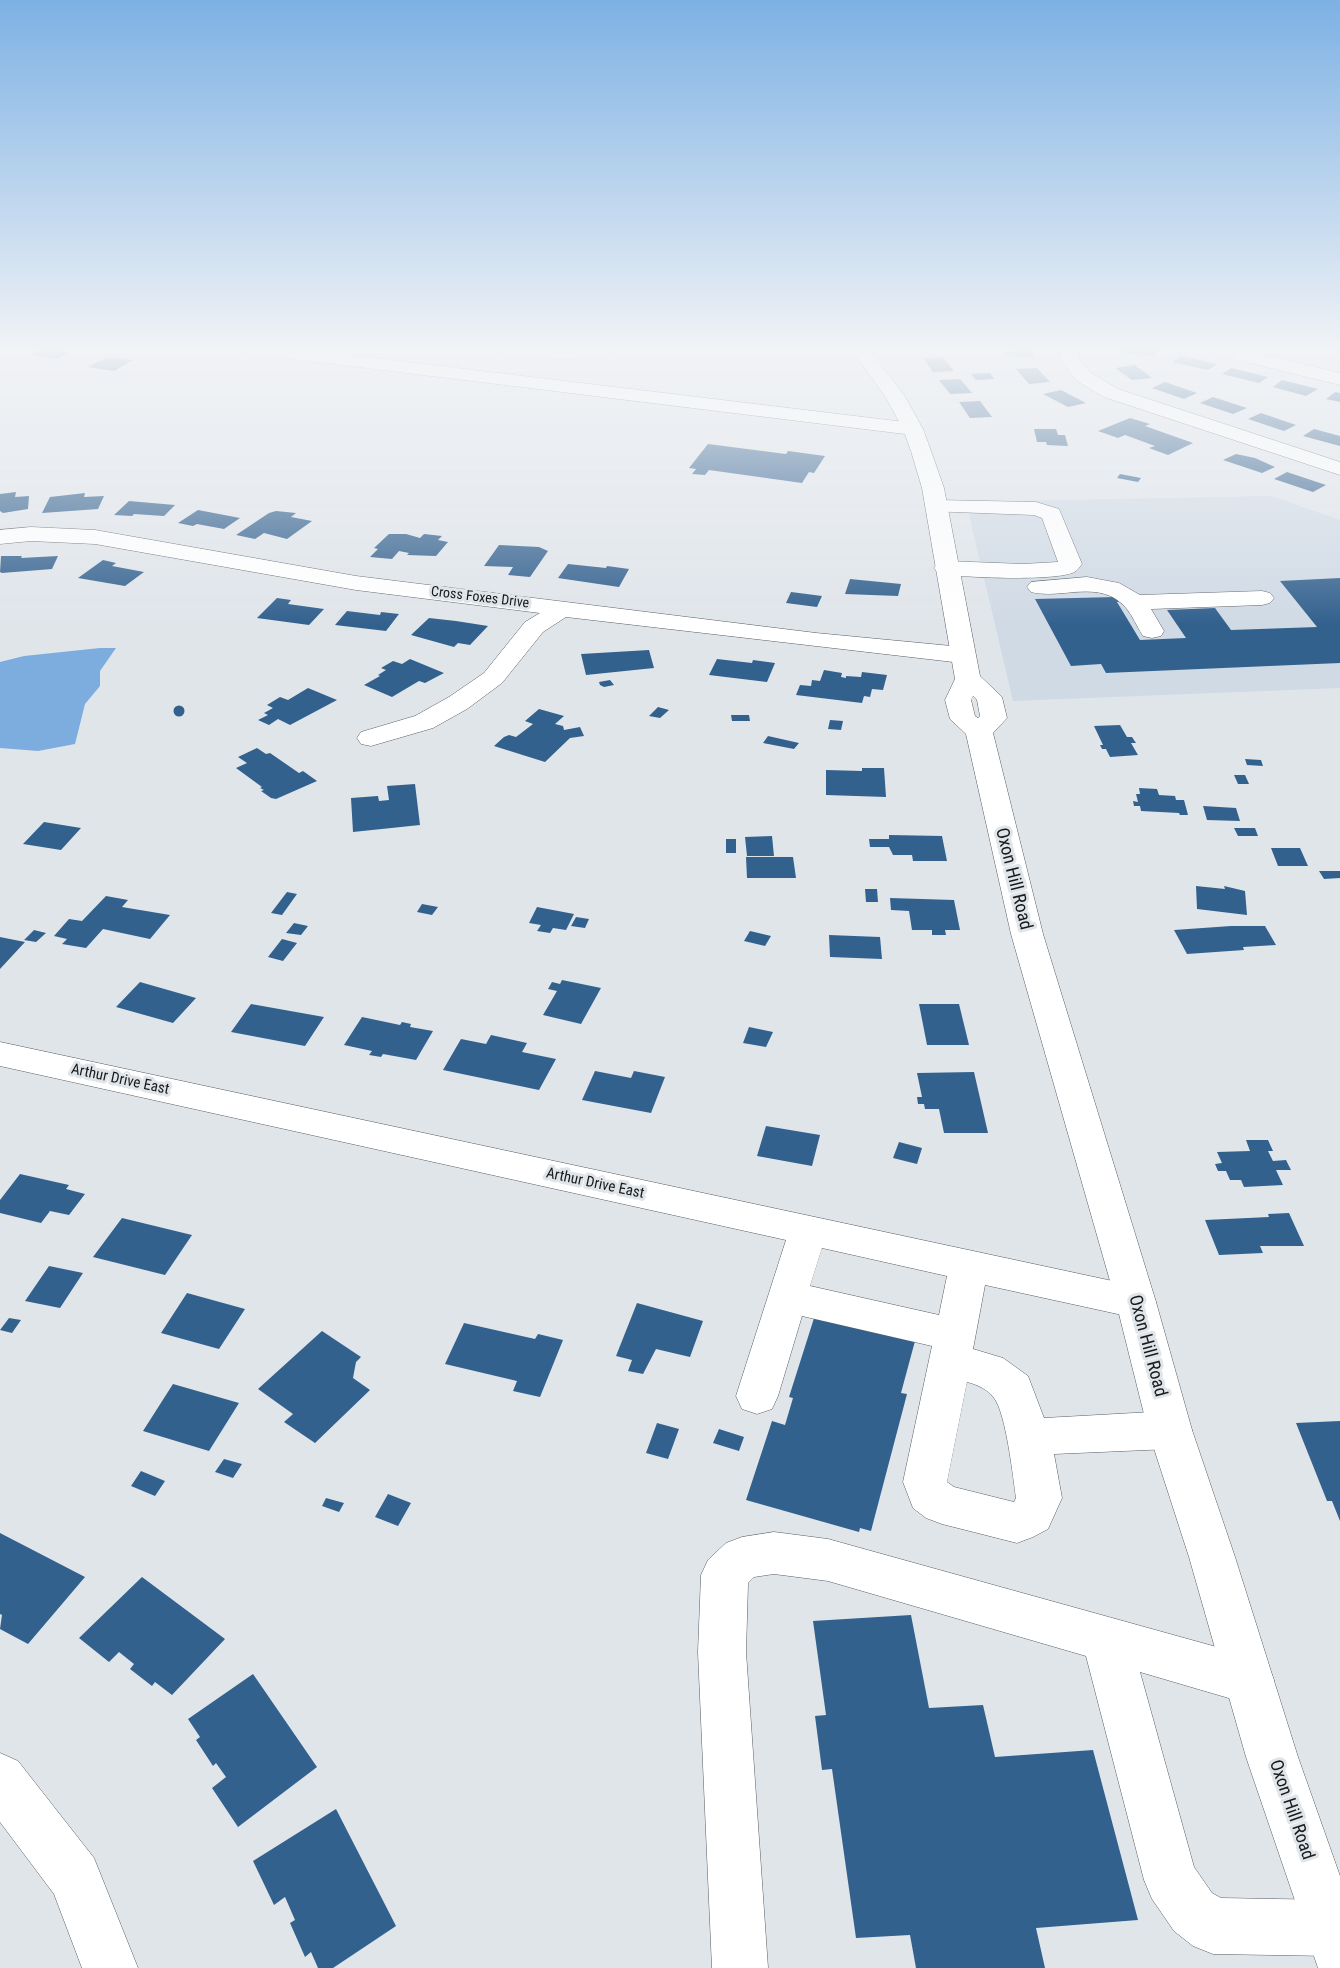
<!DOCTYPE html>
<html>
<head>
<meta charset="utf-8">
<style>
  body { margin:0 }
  canvas { display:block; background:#e0e5ea }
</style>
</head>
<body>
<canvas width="1340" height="1968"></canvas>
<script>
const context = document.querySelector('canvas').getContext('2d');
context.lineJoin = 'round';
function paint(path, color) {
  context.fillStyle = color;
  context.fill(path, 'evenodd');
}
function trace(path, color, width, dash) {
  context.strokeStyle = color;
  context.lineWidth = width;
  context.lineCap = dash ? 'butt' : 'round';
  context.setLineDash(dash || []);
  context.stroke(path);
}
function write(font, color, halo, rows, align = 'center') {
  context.font = font + ' "Roboto Condensed",sans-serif';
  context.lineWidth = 6;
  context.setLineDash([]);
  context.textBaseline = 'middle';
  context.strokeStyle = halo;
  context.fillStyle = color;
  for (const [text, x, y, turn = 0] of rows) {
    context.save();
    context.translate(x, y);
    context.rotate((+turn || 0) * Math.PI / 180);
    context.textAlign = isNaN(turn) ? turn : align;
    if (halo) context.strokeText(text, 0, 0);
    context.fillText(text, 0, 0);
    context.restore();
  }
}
const built = new Path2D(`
  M1271,496L1340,520V688L1013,701L966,502Z`);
const water = new Path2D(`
  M100,648H116L100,671V686L85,704L75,744L38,751L0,748V662L24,656Z`);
const building = new Path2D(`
  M1013,348H1034L1033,358L1004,356L1005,352H1012Z
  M1120,348H1146L1159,350L1155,357L1118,352Z
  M41,349H50L69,352L57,359L31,355Z
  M1181,356L1217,364L1208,370L1172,362Z
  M943,357L954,371L933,372L923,358Z
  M105,358H114L133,360L114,371L88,367Z
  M1135,365L1152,378L1132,380L1115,368Z
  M1037,368L1050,382L1029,384L1016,369Z
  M1231,368L1268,377L1259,383L1222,374Z
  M990,373L994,379L976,380L971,374Z
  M960,379L972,393L950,394L939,380Z
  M1282,380L1318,389L1306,396L1273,387Z
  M1165,382L1197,393L1184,399L1152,388Z
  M1061,390L1086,403L1068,407L1043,394Z
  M1335,392L1340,393V402L1326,399Z
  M1213,397L1247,408L1233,414L1200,403Z
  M980,401L992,417L970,418L959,402Z
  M1261,413L1296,425L1284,431L1248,419Z
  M1130,418L1150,424L1145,426L1193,443L1168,455L1149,448L1155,446L1125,435L1118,438L1098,431Z
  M1034,429H1056L1058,435H1065L1068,446L1047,445L1046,442H1037Z
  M1314,429L1340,436V446L1303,436Z
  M708,444L786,454L788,451L825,456L814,473L809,472L802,483L709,470L705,475L692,474L696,469L689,468Z
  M1236,454L1255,458L1275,467L1262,473L1223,460Z
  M1287,472L1326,485L1313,492L1274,479Z
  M1120,474L1141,478L1138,482L1117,478Z
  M16,492L15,497L29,496L28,509L3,513L0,511V494Z
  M85,493L84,497L104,496L98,509L42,513L50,497Z
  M129,501L175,505L164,516L134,514L132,516L114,515Z
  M198,510L240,518L224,529L197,524L193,526L178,523Z
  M276,511L296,513L291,517L312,521L287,539L264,533L255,539L236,535L269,513Z
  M389,534H406L420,538L424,534L442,536L438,540L448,542L436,556L407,555L409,553L399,551L392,559L370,557L378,549L374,548Z
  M499,545L539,547L548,551L530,577L508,575L513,567L484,566Z
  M1,556H22L21,558L58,556L52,569L2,573L0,572Z
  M103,560L116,563L112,566L144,572L125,586L78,578Z
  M568,564L606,568L607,566L629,569L619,587L558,578Z
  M1340,578V663L1106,673L1101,664L1071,666L1035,599L1115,597L1122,601L1117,602L1140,640L1186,638L1167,610L1215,608L1231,630L1317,627L1280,581Z
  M850,579L901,584L898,596L845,594Z
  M791,592L822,596L817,607L786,603Z
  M277,598L291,600L288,604L324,609L309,625L257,618Z
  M347,611L380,615L381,612L399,614L386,631L335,625Z
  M429,618L456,621L488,626L470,645L458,643L454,647L411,635Z
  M649,650L654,668L586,675L581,654Z
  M410,659L444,673L425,683L419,681L392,697L364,685L380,676L378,675L386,670L381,668L393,661L402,664Z
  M717,659L752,663L753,660L775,663L767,682L709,675Z
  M824,670L842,673L841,677L846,678V676L861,677L862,672L887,675L883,690L872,689L870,697L864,696L862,703L796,695L800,685L811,686L812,680L820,681Z
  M610,680L614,685L604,687L600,685L599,682Z
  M308,688L337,700L290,725L278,719L269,725L258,720L268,715L264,713L273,708L267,705L280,697L288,700Z
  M173.5 711a5.5 5.5 0 1 1 11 0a5.5 5.5 0 1 1-11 0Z
  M658,707L669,710L660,718L649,716Z
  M539,709L564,716L555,724L563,726L564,730L580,727L584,736L570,738L545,762L494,746L504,737L509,735L516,737L533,724L525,721Z
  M731,715H749L750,721H732Z
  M830,720L843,721L841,730L828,729Z
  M1120,725L1127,737H1132L1136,743H1131L1138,755L1110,757L1106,749H1102L1100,745H1103L1094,726Z
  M768,736L799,743L794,749L763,743Z
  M257,748L266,754L270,753L299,773L303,771L317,781L276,799L271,798L261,791L264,790L260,788L262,787L236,768L247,763L238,757Z
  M1245,759L1261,760L1263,766L1247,765Z
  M862,768H884L886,797L826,795V770L862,771Z
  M1234,775H1245L1249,784H1238Z
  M415,784L420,825L353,832L351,798L378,796L379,801L389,800L387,786Z
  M1139,788L1157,789L1159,795L1175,796L1176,800H1184L1188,815H1180L1179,813L1141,811L1140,806H1134L1133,801L1138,802L1136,794H1140Z
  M1203,806L1236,808L1240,821L1207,820Z
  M44,822L81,828L61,850L23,844Z
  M1234,828H1255L1258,836H1238Z
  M889,835L942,836L947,861H913L912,855H893L889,847H870L869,839H889Z
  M772,836L774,856H747L745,837Z
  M726,839H736V853H726Z
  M1271,848H1300L1308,866H1278Z
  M746,857H793L796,878H747Z
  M1319,871H1340V878L1324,879Z
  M1196,886L1225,889L1224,886L1245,891L1247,915L1197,909Z
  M865,889H877L878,902H866Z
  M287,892L297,894L282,915L271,913Z
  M106,896L128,900L122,907L170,915L150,939L103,929L86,948L62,944L67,939L54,936L69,919L82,921Z
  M890,898L954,900L960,930H945L946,935H932V930H912L909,911L891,910Z
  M422,904L438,907L432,915L417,912Z
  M537,907L574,914L566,930L553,928L550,933L537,931L541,925L529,923Z
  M576,917L589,919L585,928L571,926Z
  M294,923L308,926L301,935L286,933Z
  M1231,926H1265L1276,945L1243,947L1244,950L1187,954L1174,930Z
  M34,930L46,933L36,942L24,940Z
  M750,931L771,936L765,946L744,941Z
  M829,935L880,937L882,959L830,957Z
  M0,937L25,942L0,969Z
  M282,939L297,943L283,961L268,957Z
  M562,980L601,988L581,1024L543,1015L557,991L548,989L552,982L560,984Z
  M140,982L196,998L173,1023L116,1007Z
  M251,1004L324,1017L305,1046L231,1032Z
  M919,1004H959L969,1045H927Z
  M362,1017L400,1025L402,1022L411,1024L410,1027L433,1031L416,1060L383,1054L381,1057L369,1055L372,1051L344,1045Z
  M749,1027L773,1032L766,1047L743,1043Z
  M491,1035L527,1043L522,1052L556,1059L539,1090L443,1070L461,1039L486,1044Z
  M595,1071L631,1078L634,1071L665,1077L651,1113L582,1100Z
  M974,1072L988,1133H944L939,1109H925L924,1104H918L917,1097H922L917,1073Z
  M766,1126L820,1135L812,1166L757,1156Z
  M1246,1140H1268L1273,1151H1268L1273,1161L1286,1160L1291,1170H1276L1283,1185L1244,1187L1241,1180H1230L1226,1171H1218L1215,1164L1222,1163L1217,1152L1250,1151Z
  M899,1142L922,1148L917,1164L893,1158Z
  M20,1174L69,1185L66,1189L85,1194L69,1215L50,1211L41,1223L0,1213V1200Z
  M1289,1213L1304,1246H1260L1263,1253L1219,1255L1205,1220L1269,1217L1268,1214Z
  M122,1218L192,1235L165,1275L93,1257Z
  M49,1266L83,1273L60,1308L25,1301Z
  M187,1293L245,1309L219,1349L161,1333Z
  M637,1303L703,1321L690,1357L656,1349L643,1374L628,1371L632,1360L616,1356Z
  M815,1315L915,1341L901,1393L907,1394L871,1531L860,1528L859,1532L746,1500L772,1421L785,1425L793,1398L789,1397Z
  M9,1318L21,1320L12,1333L0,1330Z
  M464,1323L535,1339L538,1334L563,1340L540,1397L513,1391L517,1381L445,1364Z
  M322,1331L361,1357L356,1362L353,1378L370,1390L315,1443L284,1422L293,1414L258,1389Z
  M173,1384L239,1403L209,1451L143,1431Z
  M1340,1421V1521L1332,1501H1327L1296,1423Z
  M657,1423L679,1429L668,1459L646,1453Z
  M719,1429L744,1437L739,1451L713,1443Z
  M224,1459L242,1464L233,1478L215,1472Z
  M141,1471L165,1481L155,1496L131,1486Z
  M388,1494L411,1503L398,1526L375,1517Z
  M326,1498L344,1503L339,1512L322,1506Z
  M0,1533L85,1577L28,1644L0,1629L2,1615L0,1614Z
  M142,1577L225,1639L172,1695L155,1682L152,1686L130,1669L134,1664L119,1652L109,1662L79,1638Z
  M911,1615L929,1708L983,1705L995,1757L1093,1750L1138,1920L1036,1928L1045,1968H916L910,1935L856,1938L832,1769L822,1770L815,1716L826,1715L813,1621Z
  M253,1674L317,1767L238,1827L212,1788L226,1777L216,1763L213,1766L196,1740L200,1737L188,1719Z
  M336,1809L396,1926L333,1968H318L311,1952L305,1957L290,1923L295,1920L285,1897L274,1905L253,1861Z`);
const minor = new Path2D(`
  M235,348H291L913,423L920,425L923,429L920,433L913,435L244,353L238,352Z
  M490,348H620L617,352C579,361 538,359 499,353L493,352Z
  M1062,348H1080L1078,358L1091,373L1118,389L1340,462V475L1104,397L1077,381L1060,359Z
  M1202,348H1235L1340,373V385L1205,352Z
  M936,500L1036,502L1059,509L1082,564C1079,568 1076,572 1072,573C1052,581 959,578 938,573L934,568L938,563L946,561L1023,564L1058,562L1042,518L1034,515L928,511L925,506L928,501Z
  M31,527L95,530L356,576L816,633L962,647L971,650L975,655L971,660L962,663L566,617L543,632L502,683L467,709L433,728L371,746L361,744L357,738L361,732L415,716L449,697L484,673L525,622L540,613L356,590L95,544L31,541L0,544V530Z
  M1087,577L1119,583L1140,595L1262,591L1270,593L1274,598L1270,603L1262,605L1151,609L1164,631L1161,636L1152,638L1143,636C1137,627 1133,616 1126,608C1100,578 1063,600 1031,592L1027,587L1031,582Z
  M0,1042L1136,1286L1150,1291L1156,1302L1150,1313L1136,1318L985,1285L973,1349L1003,1358L1028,1376L1044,1418L1170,1411L1185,1417L1192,1430L1185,1443L1170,1449L1054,1454L1062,1498L1048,1529L1033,1537L1017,1543L942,1524L926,1518L913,1508L903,1482L932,1346L802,1316L778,1396L772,1409L757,1414L742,1409L736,1396L786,1240L0,1066ZM822,1248L947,1276L939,1315L810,1286ZM967,1382C976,1384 989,1390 994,1398C1006,1413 1013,1477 1016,1498L1014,1502L954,1487L947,1482Z
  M774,1532L828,1539L1249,1656L1267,1663L1274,1680L1267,1697L1249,1704L1140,1672L1194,1867L1212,1893L1221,1898L1331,1900L1340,1904V1952L1331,1956L1213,1954L1193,1946L1174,1931L1152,1899L1144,1880L1086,1656L828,1581L774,1574L754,1577L748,1583L746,1652L768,1968H712L698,1652L701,1575L708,1560L726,1543L742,1537Z
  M0,1753L18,1761L94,1858L138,1968H82L54,1894L0,1822Z`);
const major = new Path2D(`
  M850,348H868L904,395L923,429L931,451L944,488L980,676L1002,697L1007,718L993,733L1043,934L1156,1302L1192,1430L1235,1557L1298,1757L1340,1876V1968H1318L1246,1757L1189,1557L1148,1430L1116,1302L1011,934L966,734L950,719L945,700L955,679L922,488L911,451L903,429L885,396ZM973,696L977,700L980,716L978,718L975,716L971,700Z`);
const farStreetnames = [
  ["Cross Foxes Drive",480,598,7]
];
const streetNames = [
  ["Arthur Drive East",120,1080,12],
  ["Arthur Drive East",595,1184,12]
];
const nearStreetnames = [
  ["Oxon Hill Road",1013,879,76],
  ["Oxon Hill Road",1147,1346,75],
  ["Oxon Hill Road",1291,1810,71]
];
paint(built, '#d0dae5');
paint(water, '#7cadde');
paint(building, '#33618e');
trace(minor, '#595d62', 1);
trace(major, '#595d62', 1);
paint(minor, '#fff');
paint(major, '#fff');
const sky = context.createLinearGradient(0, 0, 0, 624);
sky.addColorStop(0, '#7db1e4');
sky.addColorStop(0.56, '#f1f3f6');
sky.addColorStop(1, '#f1f3f600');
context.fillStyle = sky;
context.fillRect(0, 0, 1340, 624);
write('14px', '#17191b', '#e0e5ea', farStreetnames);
write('15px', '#17191b', '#e0e5ea', streetNames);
write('18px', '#17191b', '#e0e5ea', nearStreetnames);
</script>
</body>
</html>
